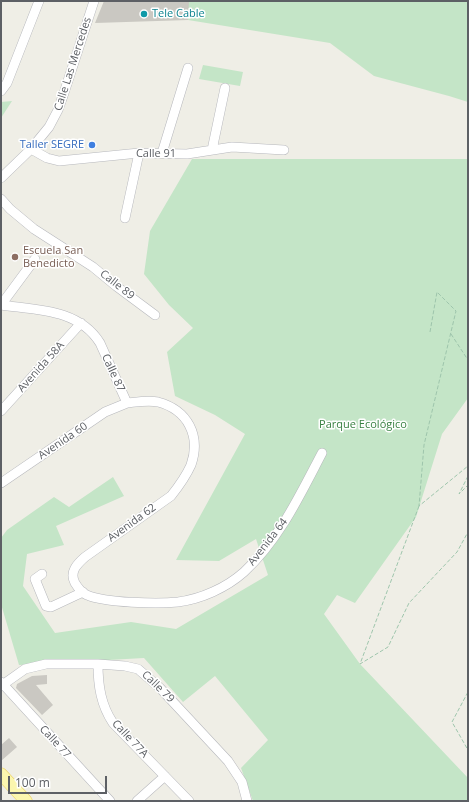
<!DOCTYPE html>
<html>
<head>
<meta charset="utf-8">
<style>
  body { margin:0 }
  #map { position:relative; width:469px; height:802px; overflow:hidden; background:#efeee6; font-family:"Open Sans",sans-serif }
  canvas { display:block }
  .frame { position:absolute; inset:0; border:2px solid #5d6065; pointer-events:none }
  .scale { position:absolute; left:8px; top:776px; width:99px; height:18px; box-sizing:border-box; border:2px solid #5d6065; border-top:0; padding-left:5px; font-size:12px; line-height:14px; white-space:nowrap; color:#5d6065; -webkit-text-stroke:3px #fff; paint-order:stroke }
</style>
</head>
<body>
<div id="map">
<canvas width="469" height="802"></canvas>
<div class="frame"></div>
<div class="scale">100 m</div>
</div>
<script>
const context = document.querySelector('canvas').getContext('2d');
context.lineJoin = 'round';
function paint(path, color) {
  context.fillStyle = color;
  context.fill(path, 'evenodd');
}
function trace(path, color, width, dash) {
  context.strokeStyle = color;
  context.lineWidth = width;
  context.lineCap = dash ? 'butt' : 'round';
  context.setLineDash(dash || []);
  context.stroke(path);
}
function write(font, color, halo, rows, align = 'center') {
  context.font = font + ' "Open Sans",sans-serif';
  context.lineWidth = 3;
  context.setLineDash([]);
  context.textBaseline = 'middle';
  context.strokeStyle = halo;
  context.fillStyle = color;
  for (const [text, x, y, turn = 0] of rows) {
    context.save();
    context.translate(x, y);
    context.rotate((+turn || 0) * Math.PI / 180);
    context.textAlign = isNaN(turn) ? turn : align;
    if (halo) context.strokeText(text, 0, 0);
    context.fillText(text, 0, 0);
    context.restore();
  }
}
const green = new Path2D(`
  M188,1H468V102L449,96L374,76L330,43L188,20Z
  M203,65L243,72L240,86L199,79Z
  M12,101L1,118V102Z
  M468,157V398L442,434L416,517L355,603L337,595L324,614L360,664L468,778V801H253L241,768L268,740L215,676L183,702L144,658L19,665L1,604V538L7,530L54,497L69,507L113,477L124,496L56,526L64,545L27,554L23,586L55,633L131,622L176,629L268,575L256,539L219,561L176,560L245,434L215,415L175,396L167,352L193,328L169,305L144,274L150,231L192,159H467Z`);
const building = new Path2D(`
  M104,1H189L188,20L95,23Z
  M47,675V684L36,685L53,705L42,715L16,688L17,684L32,676Z
  M9,738L17,747L1,761V745Z`);
const path = new Path2D(`
  M430,332L437,292L456,311L424,445L419,506L468,466
  M451,334L468,360
  M468,476L459,494L468,485
  M419,506L360,664L388,647L409,603L457,552L468,532
  M468,692L452,722L468,750`);
const minor = new Path2D(`
  M1,91L7,83L39,1
  M31,149L47,158L59,161L139,153L187,154L232,147L284,150
  M212,150L225,88
  M162,153L188,68
  M1,178L31,149L49,127L58,110L64,93L94,1
  M1,199L10,209L34,229L93,267L116,286L155,315
  M125,218L139,153
  M1,305C37,310 79,309 100,343L127,403C137,402 148,400 158,402C188,410 201,436 191,465C186,476 179,486 171,496L85,557C77,564 69,572 75,583C78,588 82,593 87,595C105,603 158,604 178,602C201,599 226,588 244,572C279,540 300,495 322,453
  M1,305L35,259
  M1,411L81,323
  M1,483L105,412L127,403
  M42,574L35,579L46,606L51,607L83,592
  M98,664C98,686 101,705 113,723L189,801
  M1,682L110,801
  M1,686L25,669L46,664H98L125,666L138,669L160,688L228,761L242,782L247,801
  M137,801L165,776`);
const major = new Path2D(`
  M1,774L26,801`);
const markers = [
  [144,14,4,"#0f9aa8"],
  [92,145,4,"#3f7fe0"],
  [15,257,4,"#8d6e63"]
];
const cultureNames = [
  ["Tele Cable",152,14]
];
const streetNames = [
  ["Calle Las Mercedes",73,64,-72],
  ["Calle 91",156,154],
  ["Calle 89",117,285,38],
  ["Avenida 58A",41,367,-48],
  ["Calle 87",113,373,65],
  ["Avenida 60",63,441,-34],
  ["Avenida 62",132,523,-36],
  ["Avenida 64",268,542,-52],
  ["Calle 79",158,687,44],
  ["Calle 77A",130,739,47],
  ["Calle 77",55,742,47]
];
const shopNames = [
  ["Taller SEGRE",84,145]
];
const educationNames = [
  ["Escuela San",23,251],
  ["Benedicto",23,264]
];
const parkNames = [
  ["Parque Ecológico",363,425]
];
paint(green, '#c4e5c7');
paint(building, '#cac8c2');
trace(minor, '#b6b7bc', 10);
trace(major, '#ebd163', 13);
trace(path, '#9ec5ac', 1, [4, 2]);
trace(minor, '#fff', 9);
trace(major, '#fbf6af', 12);
for (const [x, y, r, color] of markers) {
  const dot = new Path2D();
  dot.arc(x, y, r, 0, 2 * Math.PI);
  context.fillStyle = color;
  context.fill(dot);
  trace(dot, '#fff', 1.5);
}
write('11px', '#0d838f', '#fff', cultureNames, 'left');
write('11px', '#5d6065', '#fff', streetNames);
write('11px', '#366cbe', '#fff', shopNames, 'right');
write('11px', '#785e54', '#fff', educationNames, 'left');
write('11px', '#398142', '#fff', parkNames);
</script>
</body>
</html>
